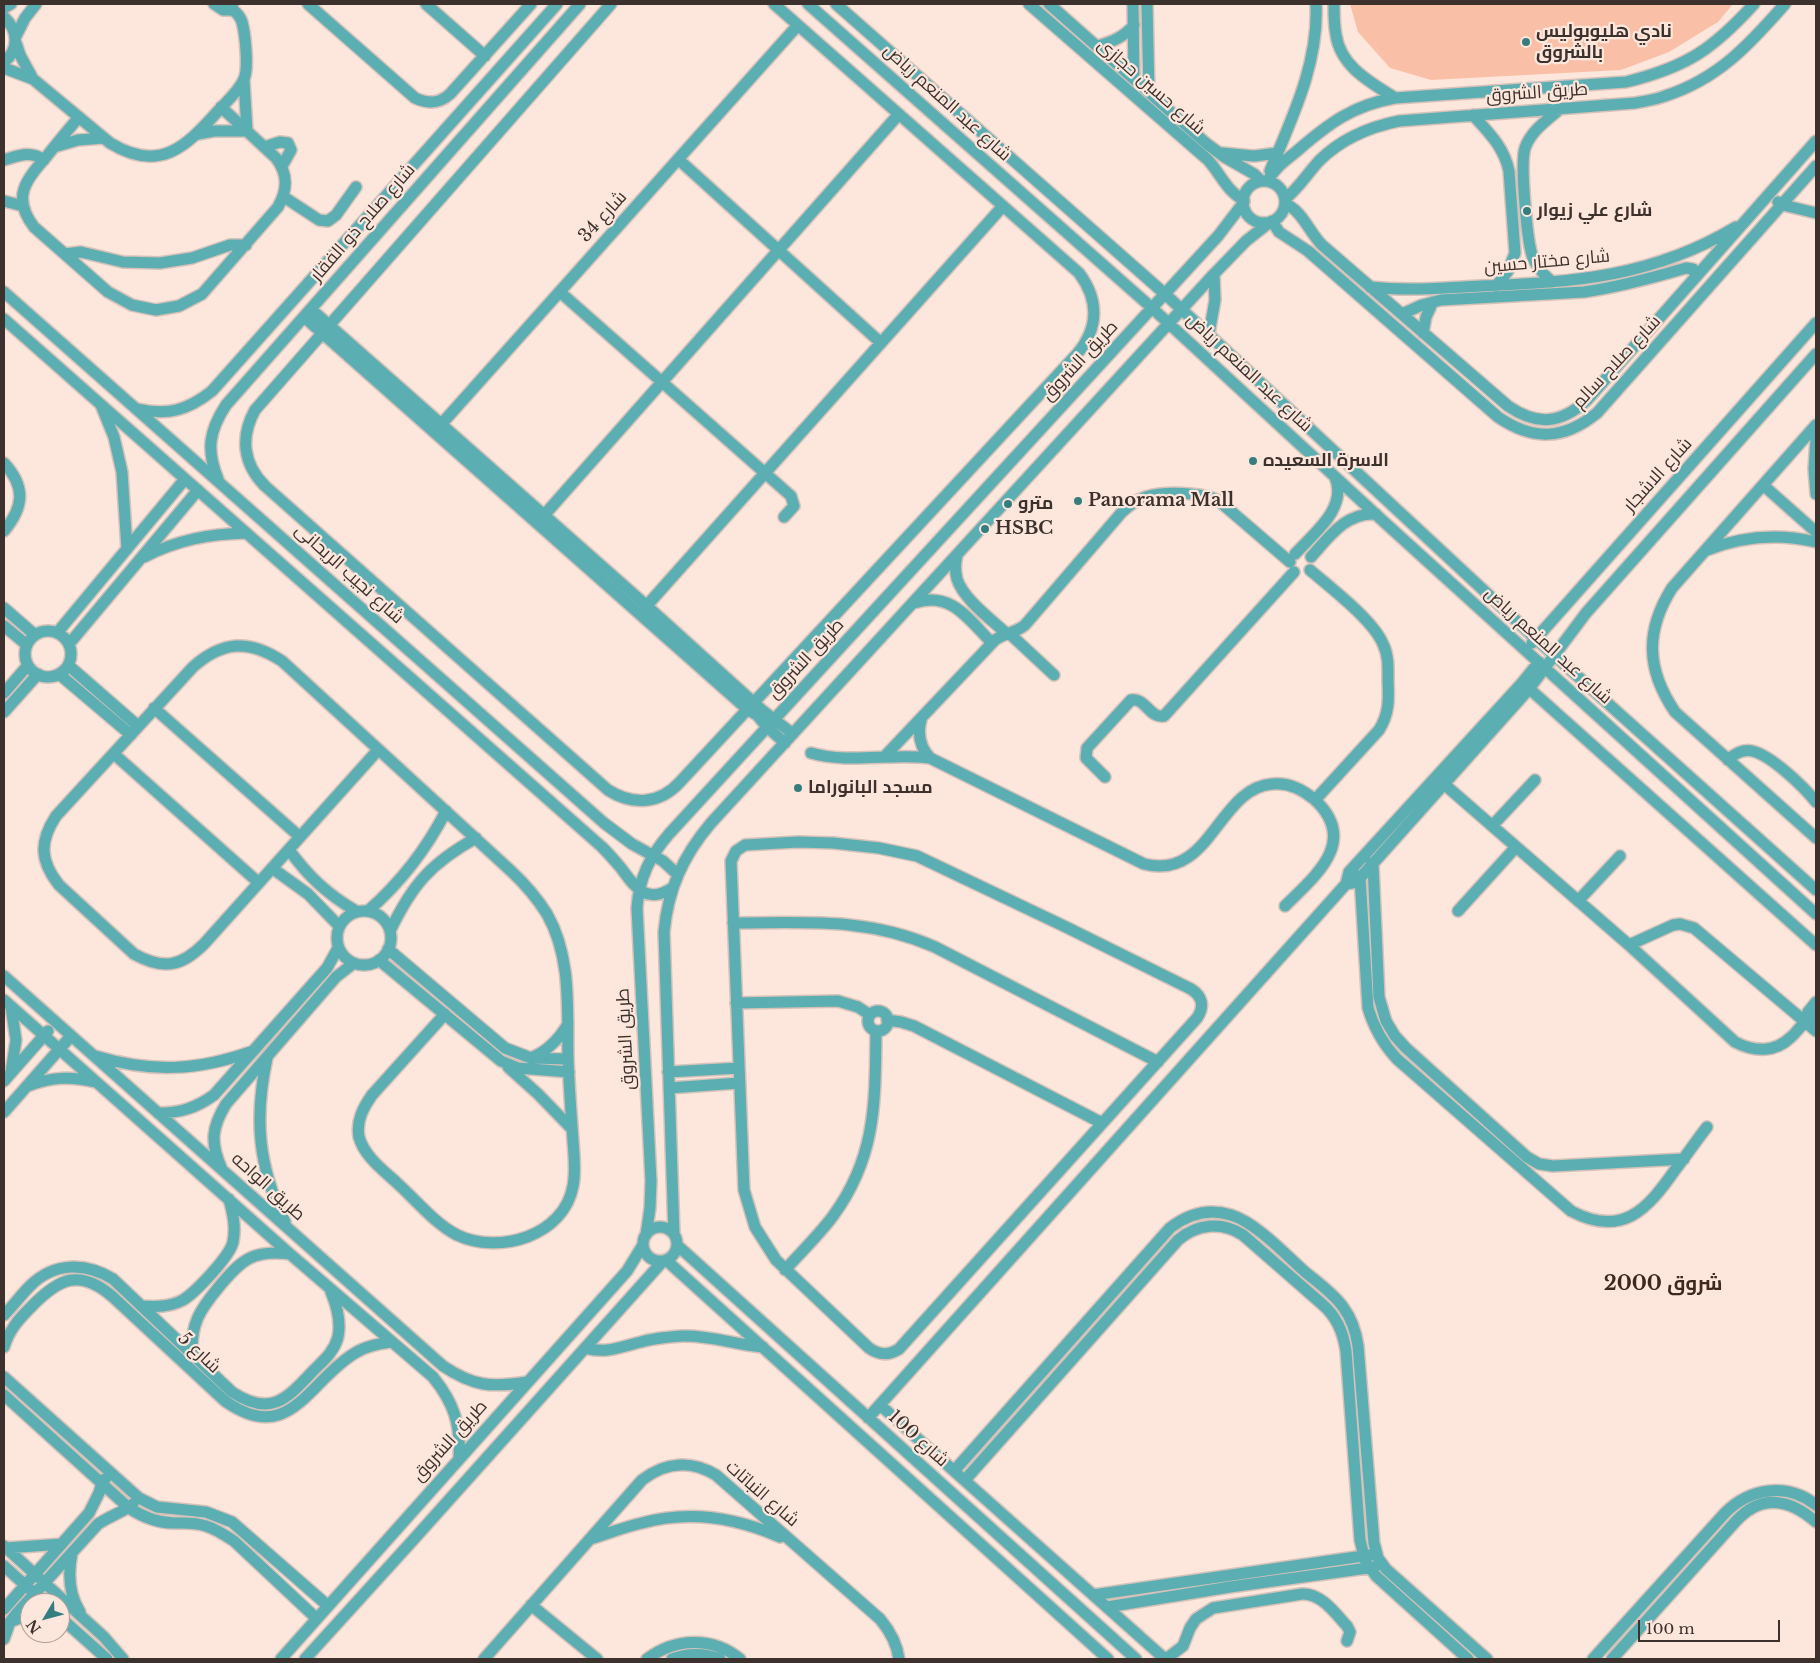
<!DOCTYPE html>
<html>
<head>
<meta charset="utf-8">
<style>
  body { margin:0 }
  #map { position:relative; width:1820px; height:1663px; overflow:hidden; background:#fde6dc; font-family:"Libre Baskerville",serif }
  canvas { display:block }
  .frame { position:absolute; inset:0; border:5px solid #3c312c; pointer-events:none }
  .north { position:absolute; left:20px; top:1593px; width:50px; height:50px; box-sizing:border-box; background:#fde6dc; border:1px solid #b09e96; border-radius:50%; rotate:233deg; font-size:14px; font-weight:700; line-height:20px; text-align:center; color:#3c312c }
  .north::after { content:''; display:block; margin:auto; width:18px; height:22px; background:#357e80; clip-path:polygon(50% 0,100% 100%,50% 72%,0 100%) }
  .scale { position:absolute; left:1638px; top:1620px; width:142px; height:22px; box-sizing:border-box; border:2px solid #3c312c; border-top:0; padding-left:6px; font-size:15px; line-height:18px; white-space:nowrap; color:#3c312c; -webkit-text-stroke:4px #fde6dc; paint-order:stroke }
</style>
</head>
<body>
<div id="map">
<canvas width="1820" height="1663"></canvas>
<div class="frame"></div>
<div class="north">N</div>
<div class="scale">100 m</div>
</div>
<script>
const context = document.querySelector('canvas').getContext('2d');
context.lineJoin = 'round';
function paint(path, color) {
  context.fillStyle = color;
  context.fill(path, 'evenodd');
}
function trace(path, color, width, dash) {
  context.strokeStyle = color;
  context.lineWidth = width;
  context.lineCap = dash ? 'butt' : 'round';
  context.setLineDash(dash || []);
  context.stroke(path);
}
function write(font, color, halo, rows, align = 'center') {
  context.font = font + ' "Libre Baskerville",Cairo,serif';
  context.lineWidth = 4.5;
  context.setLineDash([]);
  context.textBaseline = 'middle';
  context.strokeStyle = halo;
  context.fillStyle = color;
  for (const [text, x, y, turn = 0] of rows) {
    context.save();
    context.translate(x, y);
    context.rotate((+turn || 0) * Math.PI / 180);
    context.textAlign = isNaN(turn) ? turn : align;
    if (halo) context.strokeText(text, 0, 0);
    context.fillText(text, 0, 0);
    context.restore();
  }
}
const green = new Path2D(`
  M1350,4H1733L1718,22L1669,52L1621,70L1431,80L1390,68L1358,32Z`);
const minor = new Path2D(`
  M214,4L223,10H233
  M308,4L415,98C428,104 439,104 450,94L531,4
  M426,4L485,56
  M611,4L255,410C240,437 243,464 265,486L608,790C633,806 660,804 680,782L1077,354C1099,328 1099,300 1079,273L774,4
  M808,4L1152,308L1383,521L1816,914
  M836,4L1165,294L1536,639L1816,890
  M1029,4L1208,160C1220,173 1227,192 1244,200
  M1049,4L1207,144L1226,158L1254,174L1261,181
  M1133,4L1134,79
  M1147,4L1149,92
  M1334,4C1334,14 1334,25 1336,35C1341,67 1370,82 1395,98
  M4,8L11,4
  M4,17C18,30 20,49 4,62
  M16,36L25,18L36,4
  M16,43L20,55L33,79
  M1097,46C1112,42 1124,37 1134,25
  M4,68L33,79L110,143C159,173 185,148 218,111C226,102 239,91 244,79C249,68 245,33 242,22C240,16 237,13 233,10L232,4
  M1473,115C1489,133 1504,147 1509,171L1515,253L1508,271L1496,286
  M79,117C68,130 57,143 47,156C26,180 11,197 34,227L108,292L132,305L156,310L179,306L202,294L278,207C288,189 288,174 276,158L221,107
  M198,134L214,131H247L244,80
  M54,147L78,140L104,138
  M264,147L280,142L288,143L291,150L282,166
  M1222,153L1254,156L1278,153
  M678,159L881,343
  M4,160C18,156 30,150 44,160
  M1270,171C1292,118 1319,63 1316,4
  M1268,181C1274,168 1286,160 1297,151C1328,124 1353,105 1395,98L1626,82C1687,67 1713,49 1754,4
  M1243 202a21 21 0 1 1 42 0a21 21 0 1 1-42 0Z
  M284,197L319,220L328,221L336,215L356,187
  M1285,199C1299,188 1307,174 1319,161C1341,139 1369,127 1399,121L1635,103C1645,101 1655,100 1665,96C1718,79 1749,45 1785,4
  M4,201L23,206
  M1778,202L1787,206L1816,213
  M1285,204C1302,210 1309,232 1322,245L1508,406C1537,426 1561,424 1587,400L1816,141
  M1272,221L1279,232L1308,251L1498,417C1533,441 1564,440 1597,413L1816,166
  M65,254L81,252L123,262L160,263L192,258L230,245H246
  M1552,282C1544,275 1537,268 1533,258C1527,243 1520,164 1525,148C1531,131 1547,120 1560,109
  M1370,287C1407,291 1444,288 1480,286C1575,282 1653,277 1736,227
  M4,292L604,823L632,844L663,861L677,874
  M560,292L791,496L794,506L784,517
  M311,309L647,606L762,710L793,734
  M1402,314L1422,305L1441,300L1584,292C1619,287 1652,278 1686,268L1693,269L1696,277
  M304,317L748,710L757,715L767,727L785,743
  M4,319L602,847C609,854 615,861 621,868C635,887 646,905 672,888
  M1423,333L1426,317L1433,302
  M1209,334L1215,300L1214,274
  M101,405L114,437L122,472L127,549
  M138,409C168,416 188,410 212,391L557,4
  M1816,425L1672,588C1645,631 1646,669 1675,712L1816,838
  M437,429L798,25
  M1816,439L1814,469L1816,494
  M4,463C26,487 24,507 4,531
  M218,479C206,450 209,431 226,405L580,4
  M1763,485L1816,532
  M539,521L899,114
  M1707,550C1743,536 1778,533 1816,542
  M1295,554C1314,533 1348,508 1335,477
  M957,556C955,563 955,571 957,579C963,599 992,620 1007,634
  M144,557C177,540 209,534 246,533
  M1311,557C1329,537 1346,512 1376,514
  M1310,570C1331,588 1373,620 1383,644C1389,656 1388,669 1388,682C1389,700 1389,714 1379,730L1315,800
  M914,603C951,590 969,620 992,643
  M4,608L35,635
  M642,611L1003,206
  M4,626L27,645
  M25 654a23 23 0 1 1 46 0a23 23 0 1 1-46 0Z
  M57,633L185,479
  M1010,634L1054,675
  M1532,643L1816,323
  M69,644L198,490
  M68,665L138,726
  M59,674L131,735
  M1524,684L1816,945
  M4,693L28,665
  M154,708L300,837
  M4,712L38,674
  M921,720C917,735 920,747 930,758
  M378,750L204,944C181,967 163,970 134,954L59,885C40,861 39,842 56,816L193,667C222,641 249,639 282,661L511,871C525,884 537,898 547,914C572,958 567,1010 568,1058C569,1086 571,1113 573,1141C574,1156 576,1171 573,1186C564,1236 499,1255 457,1235C434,1223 416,1200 397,1183C383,1170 364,1156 359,1137C356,1121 363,1108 372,1095L445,1014
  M811,753C849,764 891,753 930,758L1144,864C1211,881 1218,788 1272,784C1288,782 1302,789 1314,799C1360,841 1315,876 1285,906
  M114,754L259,883
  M885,756L995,640C1004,633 1016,633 1025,625L1122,512C1129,505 1137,500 1146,497C1163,491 1203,492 1219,501L1290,562
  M1728,760C1734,754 1743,749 1752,751C1771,755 1804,787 1816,802
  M1105,777L1086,758L1087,748L1131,700C1145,697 1150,719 1164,716L1294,572
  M1444,784L1629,945L1735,1042C1754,1052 1775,1053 1791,1037C1796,1033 1800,1026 1805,1023C1809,1021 1813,1020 1816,1018
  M1492,826L1535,780
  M798,842L833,843L879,848L917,856L1068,928L1191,989C1202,996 1205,1006 1197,1018L899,1349C888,1356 879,1355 869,1348L776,1260L755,1227L744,1190L731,861L736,851L745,845Z
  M289,850C309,877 327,894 356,911
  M1371,863L1373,865L1379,997L1386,1021L1395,1036L1406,1048L1527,1157L1539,1164L1553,1166L1684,1159
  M272,868L308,894L339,926
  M1356,875L1360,878L1368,1008C1374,1028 1383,1044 1397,1059L1571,1211C1622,1238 1647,1210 1675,1170C1686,1156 1696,1141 1707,1127
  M1346,884L1352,883L1360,878L1529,689L1586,613L1816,354
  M1578,901L1620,856
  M337 938a27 27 0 1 1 54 0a27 27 0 1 1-54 0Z
  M368,911C401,882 426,850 446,811
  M1458,911L1516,847
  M733,923C805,923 867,917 935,947L1158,1062
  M390,931C412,885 431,863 476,838
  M1629,945L1673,925L1680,924L1694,928L1816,1031
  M388,949L505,1048L531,1058L568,1059
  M379,960L501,1061L518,1068L569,1072
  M4,976L443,1366C473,1386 491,1388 527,1382
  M4,1000L290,1254L433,1377C454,1403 461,1425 459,1458
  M736,1003L838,1001L858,1007L870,1015
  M11,1007L16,1040L11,1072
  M868 1021a10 10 0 1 1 20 0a10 10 0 1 1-20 0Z
  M887,1020L901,1022L914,1026L1102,1123
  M1806,1022L1808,1012L1816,1002
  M95,1056C152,1073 198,1071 253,1051
  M533,1057C549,1050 559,1039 568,1024
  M267,1058C254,1118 258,1166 285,1222
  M508,1067L538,1094L572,1129
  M668,1072L739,1068
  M4,1081L48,1031
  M28,1086C51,1077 71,1076 95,1082
  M669,1088L739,1083
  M4,1112L71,1036
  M158,1113C180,1113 196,1108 214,1095L327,968L338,948
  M221,1167C210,1142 212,1127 226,1104L336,977L354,963
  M643 1244a17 17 0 1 1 34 0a17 17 0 1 1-34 0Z
  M674,1234L664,932C668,889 683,856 711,823L1214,274L1246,241L1270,222
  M646,1235L650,1208L651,1181L637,908C639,878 650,856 669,834L1218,236L1244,202
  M677,1245L1136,1659
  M666,1260L1108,1659
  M785,1270C801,1252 819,1235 833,1216C877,1156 875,1101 876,1031
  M141,1306C156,1307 170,1307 183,1300C196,1292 230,1256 233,1242C236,1227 233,1214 229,1199
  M4,1315C13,1306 21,1295 30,1286C54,1262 85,1262 113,1279L232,1392C270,1417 286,1400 313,1371C324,1360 334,1352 338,1337C341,1322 337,1306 331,1292
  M4,1347C9,1330 19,1319 31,1307C59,1278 80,1268 113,1297L225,1401C290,1447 308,1381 355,1353C366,1346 379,1344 391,1342
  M585,1348C606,1354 620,1347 641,1342C654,1338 669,1337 683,1336C710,1335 736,1345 763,1347
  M192,1354C191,1324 199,1311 218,1288C241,1260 253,1249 290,1254
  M4,1377L139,1498L157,1507L206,1512L232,1522L327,1605
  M4,1395L129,1508C143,1517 157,1523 174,1523C185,1523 195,1522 206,1526C216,1529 225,1535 234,1541L316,1618
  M880,1405L1165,1659
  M868,1418L1346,884L1349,872L1522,683L1539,662
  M954,1471L1170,1228C1188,1214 1209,1208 1231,1215C1255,1222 1285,1254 1304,1271C1317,1282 1333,1293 1343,1307C1352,1319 1356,1332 1358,1346L1374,1543L1378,1558L1386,1569L1487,1659
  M965,1480L1178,1240C1197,1224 1221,1221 1243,1235L1322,1304C1337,1317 1343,1332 1346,1351L1360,1540L1365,1560L1376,1576L1468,1659
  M590,1539C607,1534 624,1527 642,1523C689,1510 737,1518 780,1537
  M4,1546L104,1637L123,1659
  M6,1548L62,1544
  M72,1553C68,1573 68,1593 80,1612
  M4,1566L45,1603
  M1093,1595L1370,1555
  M531,1605L597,1659
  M1107,1607L1230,1587L1375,1567
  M4,1609L89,1513L99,1493L102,1482L106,1478
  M60,1617L107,1659
  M12,1621L30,1614
  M4,1639L10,1622L17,1613L98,1524C108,1517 125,1511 133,1504
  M281,1659L627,1271L643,1245
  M305,1659L414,1539L663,1261
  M484,1659L642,1480C665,1462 691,1460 716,1475L880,1619C890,1631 897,1643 899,1659
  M647,1659C675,1638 712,1636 740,1659
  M672,1659C688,1653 704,1653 720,1659
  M1166,1659L1183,1646L1190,1628L1196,1619L1213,1608L1302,1594C1321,1593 1335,1613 1347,1626L1350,1632L1347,1641
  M1593,1659L1725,1513C1750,1488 1787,1482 1816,1505
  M1612,1659L1736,1521C1762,1493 1790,1499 1816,1522`);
const markers = [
  [1526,42,5,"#357e80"],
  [1527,211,5,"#357e80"],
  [1253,461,5,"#357e80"],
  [1078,501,5,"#357e80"],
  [1008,504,5,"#357e80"],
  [985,529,5,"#357e80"],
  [798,788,5,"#357e80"]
];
const poiNames = [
  ["نادي هليوبوليس",1536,32],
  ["بالشروق",1536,53],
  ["شارع علي زيوار",1537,211],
  ["الاسرة السعيده",1263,461],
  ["Panorama Mall",1088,501],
  ["مترو",1018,504],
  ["HSBC",995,529],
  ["مسجد البانوراما",808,788]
];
const streetNames = [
  ["شارع حسين حجازى",1151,87,41],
  ["طريق الشروق",1537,93,-4],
  ["شارع عبد المنعم رياض",947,103,42],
  ["شارع 34",603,217,-48],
  ["شارع صلاح ذو الفقار",363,223,-49],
  ["شارع مختار حسين",1547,262,-5],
  ["طريق الشروق",1080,361,-47],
  ["شارع صلاح سالم",1617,362,-47],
  ["شارع عبد المنعم رياض",1249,373,43],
  ["شارع الاشجار",1658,475,-48],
  ["شارع نجيب الريحانى",349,574,42],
  ["شارع عبد المنعم رياض",1548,646,42],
  ["طريق الشروق",806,659,-47],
  ["طريق الشروق",626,1039,-93],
  ["طريق الواحه",268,1187,42],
  ["شارع 5",199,1353,43],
  ["شارع 100",918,1439,42],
  ["طريق الشروق",450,1441,-48],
  ["شارع النباتات",762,1494,41]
];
const quarterNames = [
  ["شروق 2000",1663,1284]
];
paint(green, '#fac0a7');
trace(minor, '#d6c2b9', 14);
trace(minor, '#5bafb3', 11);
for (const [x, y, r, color] of markers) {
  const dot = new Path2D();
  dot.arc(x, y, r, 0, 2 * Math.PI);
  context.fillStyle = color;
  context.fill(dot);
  trace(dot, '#fde6dc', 2);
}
write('bold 18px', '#3c312c', '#fde6dc', poiNames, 'left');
write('18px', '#3c312c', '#fde6dc', streetNames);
write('bold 20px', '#3e291f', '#fde6dc', quarterNames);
</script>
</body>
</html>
